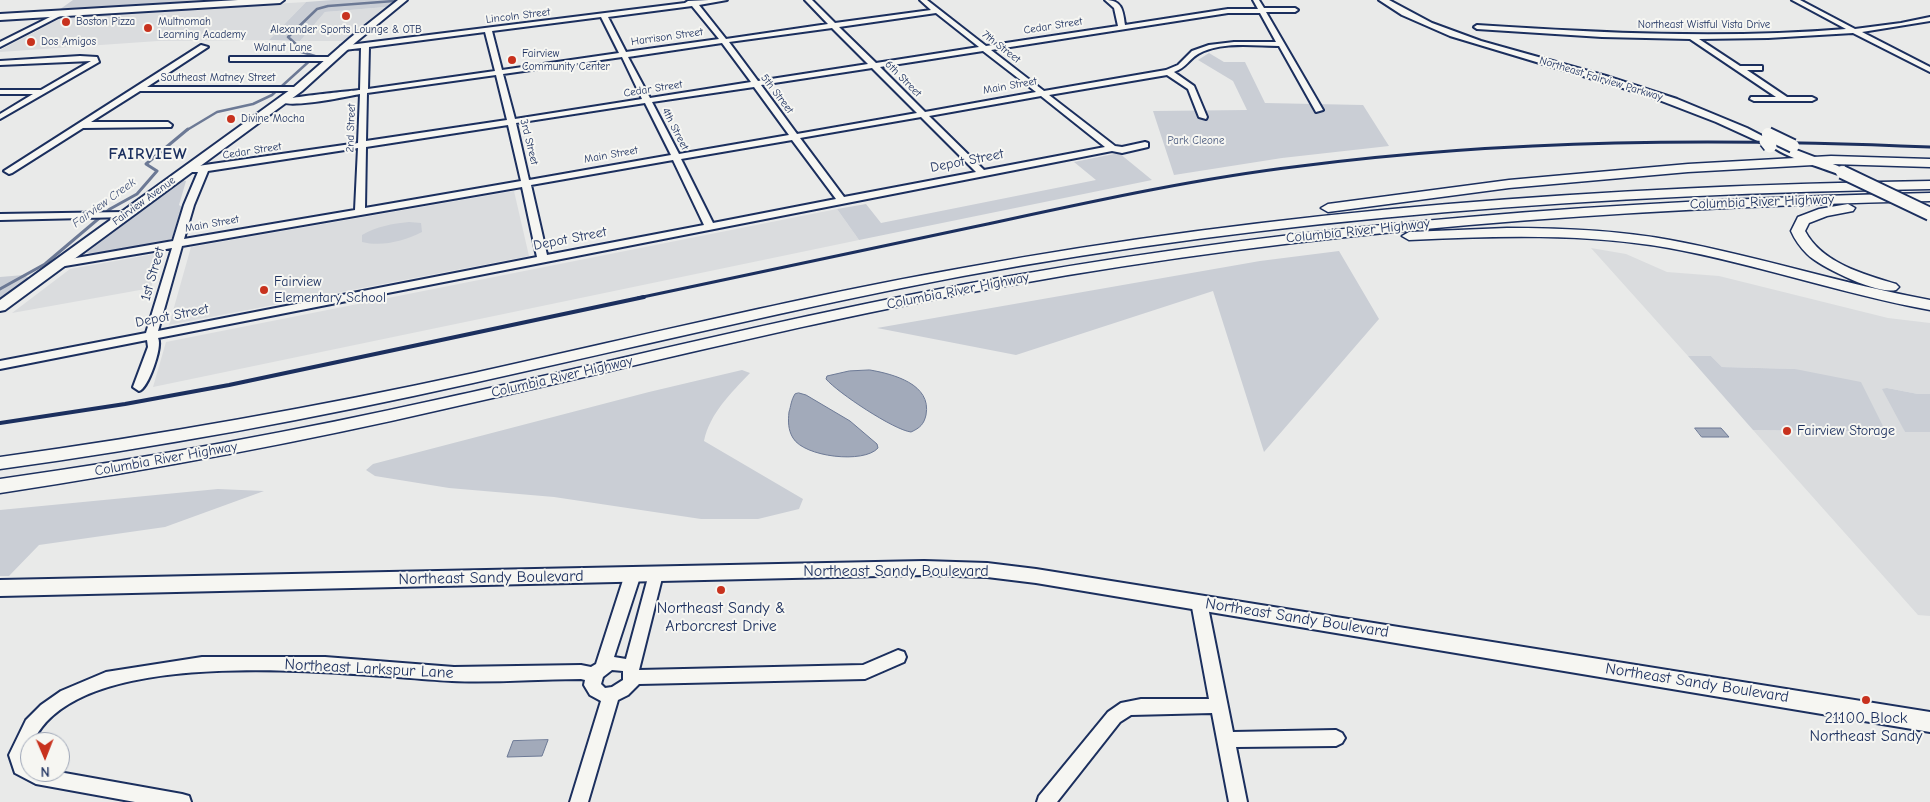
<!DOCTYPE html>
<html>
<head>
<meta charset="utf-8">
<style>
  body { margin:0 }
  #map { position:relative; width:1930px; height:802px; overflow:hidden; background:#e9eae9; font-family:"Comic Neue",sans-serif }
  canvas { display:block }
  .north { position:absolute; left:20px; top:732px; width:50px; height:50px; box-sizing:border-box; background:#f6f6f2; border:1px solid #9ea6b7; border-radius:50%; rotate:179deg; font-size:14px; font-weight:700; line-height:20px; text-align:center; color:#1b2f5e }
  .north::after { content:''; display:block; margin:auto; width:18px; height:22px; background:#c8321e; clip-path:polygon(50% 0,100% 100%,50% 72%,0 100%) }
</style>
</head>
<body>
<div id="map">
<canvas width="1930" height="802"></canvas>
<div class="north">N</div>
</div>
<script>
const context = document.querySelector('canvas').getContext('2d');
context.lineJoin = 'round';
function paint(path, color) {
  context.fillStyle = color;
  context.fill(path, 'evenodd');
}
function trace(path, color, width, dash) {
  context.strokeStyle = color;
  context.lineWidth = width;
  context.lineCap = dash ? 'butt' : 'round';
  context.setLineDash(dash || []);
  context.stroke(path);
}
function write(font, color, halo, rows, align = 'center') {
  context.font = font + ' "Comic Neue",sans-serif';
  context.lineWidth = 4;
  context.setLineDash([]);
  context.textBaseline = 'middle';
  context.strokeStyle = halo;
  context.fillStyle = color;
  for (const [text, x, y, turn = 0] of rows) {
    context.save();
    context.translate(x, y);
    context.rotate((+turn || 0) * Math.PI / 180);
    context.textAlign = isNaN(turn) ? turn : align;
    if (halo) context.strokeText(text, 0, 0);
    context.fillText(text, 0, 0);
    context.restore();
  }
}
const built = new Path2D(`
  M306,2L269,40L158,41L0,52V50L63,17Z
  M386,7L343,41H300L325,12Z
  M514,191L529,256L169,325L191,247Z
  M837,209L859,240L153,387L166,342Z
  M1591,248L1626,254L1667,272L1719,276L1888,318L1930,323V394H1918L1887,388L1905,432H1930V616L1918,615L1753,430L1886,432L1795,369L1722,367L1711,356H1688Z
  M160,253L151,288L12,313L70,269Z`);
const green = new Path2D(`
  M73,0H233L56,12Z
  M333,0H394L386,7L325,12L300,41L269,40L306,2Z
  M1209,53L1224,62H1245L1265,103L1363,105L1389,146L1282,158L1174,175L1153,111L1247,110L1233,81L1198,60Z
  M1119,153L1152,180L859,240L837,209L866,204L881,223L1096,180L1074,162Z
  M182,180L186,181L179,205L182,207L172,238C158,247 105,253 86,253Z
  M409,222L421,223L422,232C404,241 382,247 362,242V235C377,226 392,224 409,222Z
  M1339,251L1379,319L1264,452L1213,291L1016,355L877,328L1260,261Z
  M24,275L31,279L0,302V277Z
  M1688,356H1711L1722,367L1795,369L1861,382L1886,432L1753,430Z
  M742,370L750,373C731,393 710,413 704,441L803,499L799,509L758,519H701L554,497L449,488L375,476L366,470L373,464L649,392Z
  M1887,388L1918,394H1930V432H1905L1882,389Z
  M218,489L264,491L165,527L39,545L9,576H0V510Z`);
const water = new Path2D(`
  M870,370C893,374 932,384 926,415C924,424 920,428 911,432C894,430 838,393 826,379L827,376L849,371Z
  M799,393L806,395L850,421L877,444L878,448C864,464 804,457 793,438C788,430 788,421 789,412C791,406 791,400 795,394Z
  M1695,428H1721L1729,437H1702Z
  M548,740L542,756L507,757L513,741Z`);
const streamFar1 = new Path2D(`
  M187,130L217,112L253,104L272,95L315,56L295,50L297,45L288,37L317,9L328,6L394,1`);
const stream = new Path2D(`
  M0,289L45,264L110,209L137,194L157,171L146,164L188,129`);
const minor = new Path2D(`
  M709,0H727L699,5L726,39L828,24L805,0H812L835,23L931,10L920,0H927L986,46L1118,26L1114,8L1105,0C1122,0 1123,10 1125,25L1228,9H1258L1253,0H1259L1264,8H1295L1298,10L1295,12H1266L1323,110L1316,112L1279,46C1254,46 1221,41 1198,54C1188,60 1187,67 1174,72L1194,86L1207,117L1206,119L1199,117L1188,89L1167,75L1049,95L1115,146L1122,147L1145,142L1148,143V147L1122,153L1112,151L158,338C163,346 148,389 139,391L133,387L148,347L147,340L0,369V361L146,333L172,248L59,267L54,264L59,261L173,241L184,205L198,172H184V168L358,143L360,94C344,97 289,109 278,101C282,98 349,91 360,90L361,48L344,50L340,48L341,46L685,3L688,1ZM692,6L719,39L626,52L608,17ZM936,13L979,47L876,63L839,27ZM1228,13H1260L1276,42H1234L1209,45L1192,51L1178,65L1166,70L1044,91L991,50ZM601,17L619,53L502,70L492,31ZM832,28L868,64L758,81L729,42ZM485,32L495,71L368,89L369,47ZM722,43L751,82L650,98L628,57ZM983,51L1036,92L925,112L880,67ZM622,57L642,99L515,119L503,74ZM872,68L917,113L797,134L761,85ZM496,75L507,120L366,141L367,93ZM754,87L789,135L679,154L652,102ZM1041,96L1105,147L984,170L929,116ZM645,103L671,155L529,180L516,123ZM921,117L976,172L844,197L800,138ZM508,125L521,181L365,208L366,147ZM792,140L836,199L713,223L681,159ZM358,148L355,210L184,239L194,205L208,171ZM673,160L704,225L547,255L531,185ZM522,187L537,257L158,331L182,246Z
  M1792,0H1800L1855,29L1901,23L1930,17V21L1862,32L1930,67V72L1853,33L1768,38L1699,39L1740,66H1762V70H1747L1787,97H1812L1816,99L1812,101H1754L1750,99L1751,97H1776L1690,39L1602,37L1477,29L1474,27L1477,25C1600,33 1723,39 1846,29Z
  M60,12L62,13V15L0,47V42Z
  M201,45L208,47L147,87H298L302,89L298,91H140L91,122H168L172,125L171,127L83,128L12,173L9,174L4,171Z
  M80,56L97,57L99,62L0,119V114L33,94H0V90H41L91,61L0,65V61Z
  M230,57H332L336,59L332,61H230Z
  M124,212L127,213V217L0,220V214Z
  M633,568L638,570L641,574L614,657L626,659L650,570L655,568L660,570L663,574L639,670L863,665L898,650L904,652L906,657L904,662L865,679L639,684L628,695L618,700L588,802H570L601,701L590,695L584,685L585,680L581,679C538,679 495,683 452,681C358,676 80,638 33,742H30L27,755L30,763V772H59L182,794L189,796L191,802H135L36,784L15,773L9,755L26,720L41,705L61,691L106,672L202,657H325L454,667L581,665L591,667L596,664L625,574L628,570ZM612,670L623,671V680L612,687L605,688L601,684L603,677Z
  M1199,596L1204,598L1207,602L1233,732L1336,730L1342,733L1345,738L1342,743L1336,746L1236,747L1247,802H1229L1212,713L1131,715L1120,722L1057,802H1037L1039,796L1108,712L1121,703L1141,699H1209L1191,602L1194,598Z`);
const major = new Path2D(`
  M238,0H284L280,3L0,20V14Z
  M398,0H407L356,42L302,91L5,310L0,311V300L294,87L350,38Z
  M1379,0H1389L1432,23L1481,41L1606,76L1677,99L1747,128L1772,141L1770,143H1762L1716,122L1646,95L1450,36L1402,15Z
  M1778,143L1838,166L1848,172L1846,174H1838C1823,168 1782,156 1772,146L1774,144Z
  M924,561L987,563L1036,569L1930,712V732L1036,583L987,577L924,575L0,596V580Z`);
const highway = new Path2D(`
  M1831,156L1930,159V167L1831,164L1688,172L1509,188L1328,212L1321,208L1328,204L1509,180L1688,164Z
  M1930,181V189C1605,194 1282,217 963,276C799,307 636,347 473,383C317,418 159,447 0,469V457C159,435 317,407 474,373C637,337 799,297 963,268C1283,209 1606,186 1930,181Z
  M1930,193V201C1622,208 1315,230 1011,285C820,319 633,367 444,409C297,443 149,470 0,493V479C149,458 297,431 445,398C633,357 821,309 1011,276C1315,222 1622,200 1930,193Z
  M1848,204L1855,208L1853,211L1827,216L1809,223L1805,231C1822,263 1863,274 1896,284L1899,287L1896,290C1878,295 1820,267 1807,254C1800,247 1795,240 1791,231L1798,217L1819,209Z
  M1507,228C1562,228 1616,230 1670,240C1758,256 1842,284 1930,300V310C1842,294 1757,264 1669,248C1583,233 1496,236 1409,240L1402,236L1409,232Z`);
const railFar1 = new Path2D(`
  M638,298C751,274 865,250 978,226C1085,203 1192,179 1301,166C1510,139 1720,138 1930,147`);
const rail = new Path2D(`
  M0,423L125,404L229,385L644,297`);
const majorBridge = new Path2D(`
  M1768,134L1793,146
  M1842,172L1930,214`);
const highwayBridge = new Path2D(`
  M1766,141L1770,146`);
const markers = [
  [346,16,5,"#c8321e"],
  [66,22,5,"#c8321e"],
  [148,28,5,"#c8321e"],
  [31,42,5,"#c8321e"],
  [512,60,5,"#c8321e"],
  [231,119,5,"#c8321e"],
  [264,290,5,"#c8321e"],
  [1787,431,5,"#c8321e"],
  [721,590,5,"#c8321e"],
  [1866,700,5,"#c8321e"]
];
const farStreetnames = [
  ["Lincoln Street",518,16,-7],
  ["Northeast Wistful Vista Drive",1704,25],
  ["Cedar Street",1053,26,-9],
  ["Harrison Street",667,37,-8],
  ["7th Street",1001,47,38],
  ["Walnut Lane",283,48],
  ["Southeast Matney Street",218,78],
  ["6th Street",903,79,45],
  ["Northeast Fairview Parkway",1601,79,17],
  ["Main Street",1010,86,-10],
  ["Cedar Street",653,89,-9],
  ["5th Street",777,94,53],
  ["2nd Street",351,128,-88],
  ["4th Street",675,129,63],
  ["3rd Street",529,142,76],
  ["Cedar Street",252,151,-9],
  ["Main Street",611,155,-10],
  ["Fairview Avenue",144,201,-36],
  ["Main Street",212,224,-10]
];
const farPoinames = [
  ["Boston Pizza",76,22],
  ["Multnomah",158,22],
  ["Learning Academy",158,35],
  ["Alexander Sports Lounge & OTB",346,30,"center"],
  ["Dos Amigos",41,42],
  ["Fairview",522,54],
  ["Community Center",522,67],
  ["Divine Mocha",241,119]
];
const farParknames = [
  ["Park Cleone",1196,141]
];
const farWaternames = [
  ["Fairview Creek",104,203,-36]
];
const streetNames = [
  ["Depot Street",967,161,-11],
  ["Columbia River Highway",1762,202,-2],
  ["Columbia River Highway",1358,231,-6],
  ["Depot Street",570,239,-11],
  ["1st Street",153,274,-74],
  ["Columbia River Highway",958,291,-11],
  ["Depot Street",172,316,-11],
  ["Columbia River Highway",562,377,-13],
  ["Columbia River Highway",166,459,-10]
];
const poiNames = [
  ["Fairview",274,282],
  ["Elementary School",274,298],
  ["Fairview Storage",1797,431]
];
const farDistrictnames = [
  ["FAIRVIEW",148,154]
];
const nearStreetnames = [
  ["Northeast Sandy Boulevard",896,571],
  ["Northeast Sandy Boulevard",491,578,-1],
  ["Northeast Sandy Boulevard",1297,618,9],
  ["Northeast Larkspur Lane",369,669,3],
  ["Northeast Sandy Boulevard",1697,683,9]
];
const nearPoinames = [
  ["Northeast Sandy &",721,608],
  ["Arborcrest Drive",721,626],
  ["21100 Block",1866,718],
  ["Northeast Sandy",1866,736]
];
paint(built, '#dadcde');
paint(green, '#caced5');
paint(water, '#a2aaba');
trace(water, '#6c7995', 1);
trace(streamFar1, '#6c7995', 2.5);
trace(stream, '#6c7995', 3);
trace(minor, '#1b2f5e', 4);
trace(major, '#1b2f5e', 4);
trace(highway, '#1b2f5e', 3);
paint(minor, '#f6f6f2');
paint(major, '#f6f6f2');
paint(highway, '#f6f6f2');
trace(railFar1, '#1b2f5e', 3);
trace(rail, '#1b2f5e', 4);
trace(majorBridge, '#1b2f5e', 16, []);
trace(highwayBridge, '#1b2f5e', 16, []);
trace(majorBridge, '#f6f6f2', 12);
trace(highwayBridge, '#f6f6f2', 13);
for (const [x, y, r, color] of markers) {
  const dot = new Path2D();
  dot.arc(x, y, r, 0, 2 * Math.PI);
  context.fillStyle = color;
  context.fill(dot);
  trace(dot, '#f6f6f2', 2);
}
write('11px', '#1b2f5e', '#f6f6f2', farStreetnames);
write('11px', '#1b2f5e', '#f6f6f2', farPoinames, 'left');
write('11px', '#47577c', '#f6f6f2', farParknames);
write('italic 12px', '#44547a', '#f6f6f2', farWaternames);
write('14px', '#1b2f5e', '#f6f6f2', streetNames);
write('14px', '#1b2f5e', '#f6f6f2', poiNames, 'left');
context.letterSpacing = '1px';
write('bold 16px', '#1b2f5e', '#f6f6f2', farDistrictnames);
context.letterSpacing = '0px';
write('16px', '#1b2f5e', '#f6f6f2', nearStreetnames);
write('16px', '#1b2f5e', '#f6f6f2', nearPoinames);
</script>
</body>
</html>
